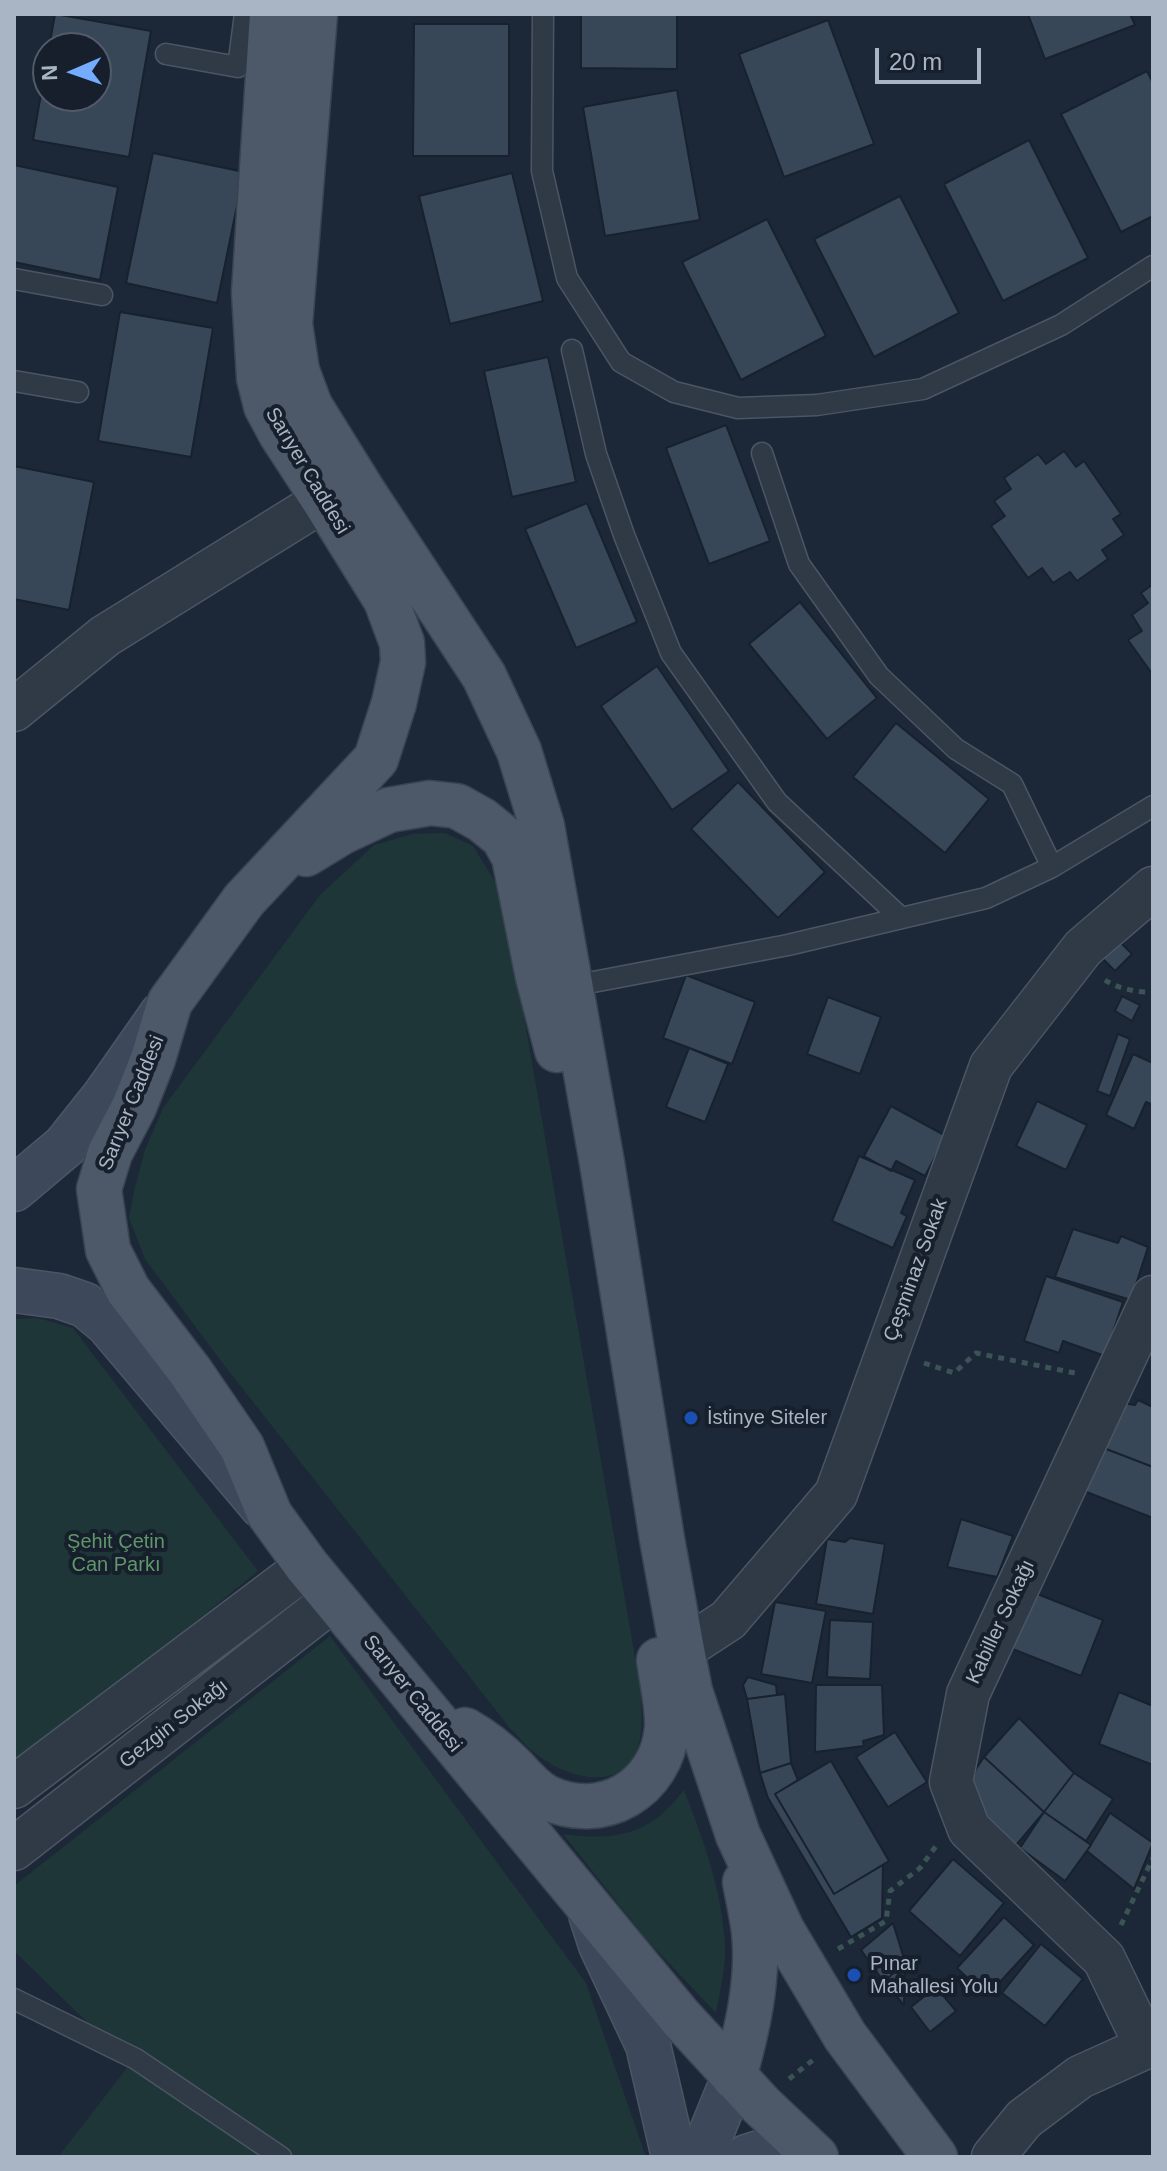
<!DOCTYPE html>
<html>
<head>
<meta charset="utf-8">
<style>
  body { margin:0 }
  #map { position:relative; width:1167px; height:2171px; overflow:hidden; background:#1c2837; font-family:Helvetica,sans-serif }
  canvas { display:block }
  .frame { position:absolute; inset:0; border:16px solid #a9b5c5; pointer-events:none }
  .north { position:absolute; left:32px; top:32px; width:80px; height:80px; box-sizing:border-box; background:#161f2b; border:2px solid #515b69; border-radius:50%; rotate:268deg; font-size:22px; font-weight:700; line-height:32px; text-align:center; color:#a9b5c5 }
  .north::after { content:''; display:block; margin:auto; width:28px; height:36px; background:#74adff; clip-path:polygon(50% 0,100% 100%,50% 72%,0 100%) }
  .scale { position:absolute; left:875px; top:48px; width:106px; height:36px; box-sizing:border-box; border:4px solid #a9b5c5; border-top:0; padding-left:10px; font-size:24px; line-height:28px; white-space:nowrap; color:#a9b5c5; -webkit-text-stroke:6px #161f2b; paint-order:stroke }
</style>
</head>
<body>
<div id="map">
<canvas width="1167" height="2171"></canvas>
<div class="frame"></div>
<div class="north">N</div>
<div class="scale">20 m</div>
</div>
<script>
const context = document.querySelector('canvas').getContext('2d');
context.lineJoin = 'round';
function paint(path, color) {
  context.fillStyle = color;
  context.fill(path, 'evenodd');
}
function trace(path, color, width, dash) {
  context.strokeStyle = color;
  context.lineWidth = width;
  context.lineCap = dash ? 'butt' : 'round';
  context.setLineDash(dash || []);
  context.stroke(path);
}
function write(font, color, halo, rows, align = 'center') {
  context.font = font + ' Helvetica,sans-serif';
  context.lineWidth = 8;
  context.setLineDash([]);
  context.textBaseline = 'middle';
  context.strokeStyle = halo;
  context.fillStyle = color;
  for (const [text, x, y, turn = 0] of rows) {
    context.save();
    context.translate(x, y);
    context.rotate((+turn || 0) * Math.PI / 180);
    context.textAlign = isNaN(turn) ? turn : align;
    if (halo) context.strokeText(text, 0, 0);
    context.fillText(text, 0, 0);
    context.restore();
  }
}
const green = new Path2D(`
  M445,833L473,846L497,885L520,993L641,1692C641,1708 643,1728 639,1743C625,1795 568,1779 536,1754C526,1747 518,1736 509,1727L224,1365L145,1259L129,1218L134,1191L145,1150L163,1108L320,895L374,845L412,834Z
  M38,1318L73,1328L258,1571L14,1770V1319Z
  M330,1636L586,1983L646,2157H58L130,2064L14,1951V1886Z
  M684,1790C704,1841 722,1891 725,1945C726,1968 720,1991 716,2013L647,1940L563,1834C598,1839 633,1839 662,1814C670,1807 677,1798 684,1790Z`);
const building = new Path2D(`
  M55,14L151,31L129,157L33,140L48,54V96H96V48H49Z
  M581,14H677V69L581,68Z
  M1028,14H1130L1135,25L1045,59Z
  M828,20L874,144L784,177L739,54Z
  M414,24H509V156H413Z
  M1147,71L1153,83V216L1121,232L1061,114Z
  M677,90L700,220L605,236L583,107Z
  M1029,140L1088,258L1003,301L944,184Z
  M153,153L244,172L217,303L126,283Z
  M14,165L118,187L100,280L14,262Z
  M512,173L543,301L450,324L419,196Z
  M900,196L959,313L874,357L814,239Z
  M767,219L826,336L741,380L682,262Z
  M120,312L213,328L191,457L98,441Z
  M548,357L576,482L512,497L484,371Z
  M726,425L770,541L709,564L666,448Z
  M1064,451L1076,467L1084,461L1121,514L1113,519L1124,535L1102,550L1108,559L1077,581L1070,572L1053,583L1042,568L1028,578L991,526L1005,516L994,501L1011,489L1004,478L1038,454L1046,464Z
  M14,466L94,482L69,610L14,599Z
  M587,503L637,622L576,648L525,529Z
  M1153,584V675L1128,640L1142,631L1132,615L1148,603L1141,593Z
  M800,602L877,698L827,739L749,644Z
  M657,666L729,771L672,810L601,706Z
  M896,723L989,799L945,853L853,777Z
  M738,782L825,872L778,918L691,829Z
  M1116,938L1132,954L1115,971L1099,955Z
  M686,975L755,1002L732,1064L663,1038Z
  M1122,996L1140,1005L1132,1021L1115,1011Z
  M828,997L881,1017L860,1074L807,1054Z
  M1118,1034L1130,1039L1110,1096L1097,1091Z
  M689,1048L728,1064L705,1122L666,1107Z
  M1133,1054L1153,1063V1105L1146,1102L1134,1129L1106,1115Z
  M1037,1101L1087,1125L1066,1170L1016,1146Z
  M891,1106L946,1136L925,1176L896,1161L891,1171L864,1156Z
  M859,1156L915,1180L901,1213L907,1216L893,1248L832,1221Z
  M1073,1229L1118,1243L1121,1236L1148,1247L1131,1300L1055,1277Z
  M1046,1276L1123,1302L1105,1356L1063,1341L1059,1353L1024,1341Z
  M1138,1400L1153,1407V1467L1101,1447L1121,1403L1135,1405Z
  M1101,1447L1153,1467V1518L1084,1491Z
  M961,1519L1013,1536L997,1577L947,1567Z
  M850,1538L885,1544L873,1614L816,1604L827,1539L845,1542Z
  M1022,1588L1103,1620L1081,1676L1000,1644Z
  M775,1602L826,1611L812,1683L761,1674Z
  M830,1620L873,1622L870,1679L827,1677Z
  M748,1677L776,1685L777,1695L747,1699L743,1685Z
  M816,1685H882L884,1735L863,1741L864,1746L815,1752Z
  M1119,1692L1153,1706V1765L1099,1744Z
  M785,1694L791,1763L760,1773L747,1699Z
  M1019,1718L1074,1773L1044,1812L984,1757Z
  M895,1732L927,1782L888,1807L856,1757Z
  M984,1757L1044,1812L1012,1850L964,1805L976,1769Z
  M831,1761L889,1861L834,1894L775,1794Z
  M791,1763L798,1780L775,1794L834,1894L883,1865L882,1918L851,1937L768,1798L760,1773Z
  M1074,1773L1113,1799L1086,1841L1044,1812Z
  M1044,1812L1091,1845L1065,1881L1020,1848Z
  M1110,1813L1153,1843L1134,1889L1087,1851Z
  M953,1859L1004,1903L960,1956L909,1911Z
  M1004,1917L1034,1945L987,1996L957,1968Z
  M893,1923L905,1962L884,1982L861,1950Z
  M1041,1944L1083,1979L1045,2026L1002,1993Z
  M905,1962L904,2005L884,1982Z
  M936,1987L956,2011L930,2032L911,2007Z`);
const path = new Path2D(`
  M1105,980C1116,988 1139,993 1153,992
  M924,1363L954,1373L976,1353L1075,1373
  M1121,1925L1153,1858
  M838,1949L886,1921L890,1891L920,1868L936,1846
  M789,2079L813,2060`);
const service = new Path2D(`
  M543,14L542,171L567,278L621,362L674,392L738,408L817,405L923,389L1061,325L1153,266
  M166,54L238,67L245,14
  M14,279L102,295
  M572,350L596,454L624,535L671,653L777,802L900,917
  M14,381L78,392
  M762,453L799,564L879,676L956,749L1012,784L1052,867
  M572,986L788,945L986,898L1052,867L1153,806
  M14,1999L136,2059L281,2157`);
const minor = new Path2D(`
  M14,710L105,636L324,500
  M682,1650L728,1620L836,1494L991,1066L1083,948L1153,888
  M14,1787L307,1566
  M14,1849L334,1599
  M1146,2046L1104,1959L969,1829L951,1782L968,1694L1153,1297
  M993,2157L1024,2119L1080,2077L1153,2044`);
const secondary = new Path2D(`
  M14,1189L65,1146L104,1097L162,1014
  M14,1290L59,1296L85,1305L108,1324L262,1506
  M591,1914L601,1945L648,2045L674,2157
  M706,2157L710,2136L734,2077
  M747,2157L769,2150L802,2144`);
const primary = new Path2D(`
  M272,14L254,292L259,378L266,406L281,434L324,500L386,600L402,643L403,662L394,703L376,759L244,900L170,1002L153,1059L134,1107L110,1153L99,1189L108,1250L128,1290L190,1371L242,1447L270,1515L307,1566L681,2018L761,2105L816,2157
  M315,14L290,324L297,371L310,406L364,493L484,676L519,751L542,826L602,1163L662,1539L682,1650L690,1691L738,1835L782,1930L845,2036L935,2157
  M306,854L342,832L389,810L430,803L457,806L482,820L503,837L514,857L538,977L557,1050
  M465,1730C483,1740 500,1754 514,1768C523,1778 533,1790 546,1797C602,1824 662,1789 667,1728C668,1705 662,1683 659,1660
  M734,2077C747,2031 759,1980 754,1932C752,1915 748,1898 745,1882`);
const markers = [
  [691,1418,8,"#1a4fb4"],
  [854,1975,8,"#1a4fb4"]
];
const streetNames = [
  ["Sarıyer Caddesi",307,471,59],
  ["Sarıyer Caddesi",132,1103,-68],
  ["Çeşminaz Sokak",916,1270,-70],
  ["Kabiller Sokağı",1001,1622,-65],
  ["Sarıyer Caddesi",412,1694,51],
  ["Gezgin Sokağı",174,1724,-38]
];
const poiNames = [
  ["İstinye Siteler",707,1418],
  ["Pınar",870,1964],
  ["Mahallesi Yolu",870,1987]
];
const parkNames = [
  ["Şehit Çetin",116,1542],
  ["Can Parkı",116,1565]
];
paint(green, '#1e3638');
paint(building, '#384758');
trace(building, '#18212e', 2);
trace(service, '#4b5563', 23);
trace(minor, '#4b5563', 45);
trace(secondary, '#4b5563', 47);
trace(primary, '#394351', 47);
trace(path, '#3c5356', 5, [6, 6]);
trace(service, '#303a47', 20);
trace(minor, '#303a47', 42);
trace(secondary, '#3d495b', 44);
trace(primary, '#4d5968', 44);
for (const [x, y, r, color] of markers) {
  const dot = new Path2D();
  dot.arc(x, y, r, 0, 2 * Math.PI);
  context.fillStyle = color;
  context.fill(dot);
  trace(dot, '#161f2b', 3);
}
write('20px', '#a9b5c5', '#161f2b', streetNames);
write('20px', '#a9b5c5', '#161f2b', poiNames, 'left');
write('20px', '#5f976b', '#161f2b', parkNames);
</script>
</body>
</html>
